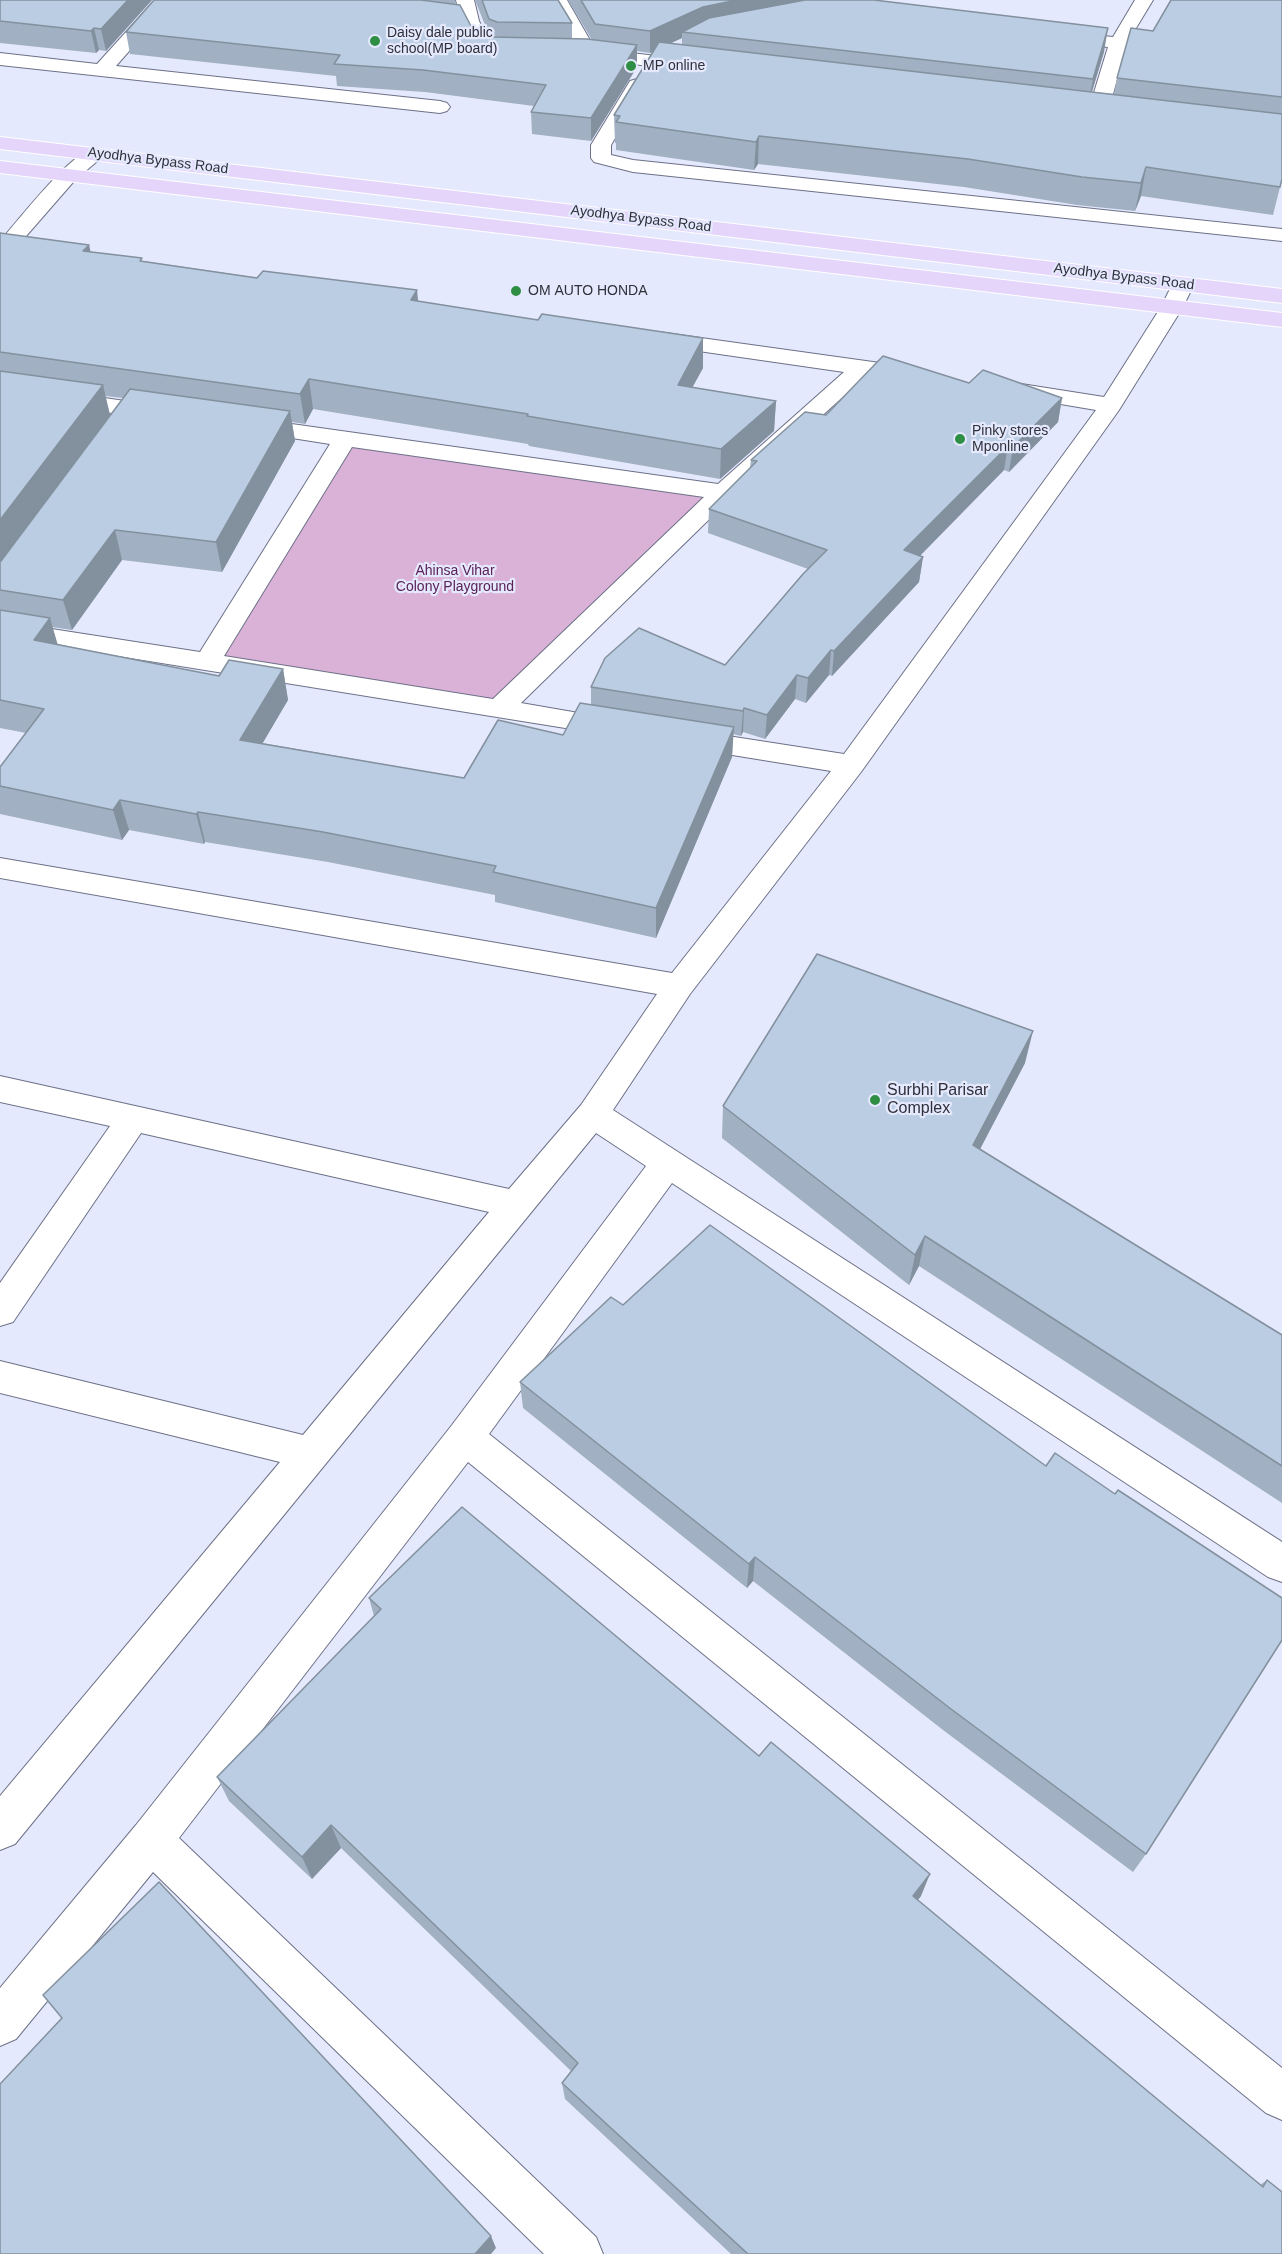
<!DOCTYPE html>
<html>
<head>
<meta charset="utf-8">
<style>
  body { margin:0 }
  canvas { display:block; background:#e5e9fd }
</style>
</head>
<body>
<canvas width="1282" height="2254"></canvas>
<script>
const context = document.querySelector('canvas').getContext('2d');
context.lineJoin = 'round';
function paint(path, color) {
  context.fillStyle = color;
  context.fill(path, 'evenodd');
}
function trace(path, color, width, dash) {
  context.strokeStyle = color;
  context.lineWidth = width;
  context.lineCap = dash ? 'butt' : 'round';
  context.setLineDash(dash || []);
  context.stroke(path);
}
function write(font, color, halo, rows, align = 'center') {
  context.font = font + ' Helvetica,sans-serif';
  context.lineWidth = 4.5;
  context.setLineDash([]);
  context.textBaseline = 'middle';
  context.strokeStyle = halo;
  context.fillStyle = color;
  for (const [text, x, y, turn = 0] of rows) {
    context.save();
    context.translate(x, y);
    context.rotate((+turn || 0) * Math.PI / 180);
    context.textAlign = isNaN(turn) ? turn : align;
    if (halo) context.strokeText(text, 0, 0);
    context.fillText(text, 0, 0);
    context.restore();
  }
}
const green = new Path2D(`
  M348,443L717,494L502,709L215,658Z`);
const street = new Path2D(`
  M155,0H174L116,66L440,101L447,103L450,107L447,111L440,113L0,65V53L97,64Z
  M456,0H474L479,21L489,42L498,45L514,47L517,51L514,55L495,57L475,49L461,21Z
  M549,0H567L595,49L693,60L700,62L702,66L700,70L693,72L581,57Z
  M1135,0H1153L1127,43L1108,112L1105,116H1091L1088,112L1108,47L1061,42L1055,41L1052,37L1055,33L1061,32L1113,37Z
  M637,79L644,81L646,85L611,145V155L633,160L1282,229V241L633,172L594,162L591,158V145L630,81Z
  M94,148L101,150L104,154L101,158L75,180L7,258L0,260V241C20,219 68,155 94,148Z
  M1183,278L1191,279L1194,284L1183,307L1119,410L861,772L690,994L613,1110L1282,1542V1582L1268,1577L672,1183L489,1434L1282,2068V2120L1266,2113L468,1462L179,1838L596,2237L603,2254H544L153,1872L16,2039L0,2046V1988L136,1825L452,1425L646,1166L596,1133L15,1844L0,1850V1796L280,1462L0,1393V1361L303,1435L489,1212L141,1133L13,1322L0,1326V1283L110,1126L0,1102V1076L509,1189L581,1105L657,994L0,878V858L672,973L831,771L689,748L679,745L675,739L679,733L689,730L844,754L1096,410L1007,395L1004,390L1007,385L1015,383L1104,397L1161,307L1175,279Z
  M658,332L916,368L924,370L927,375L924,380L916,382L867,375L732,497L521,703L625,721L629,727L625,733L615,736L0,637V621L200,652L330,444L241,430L237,425L241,420L249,418L718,484L844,372L650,344L647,339L650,334ZM352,447L704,497L493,699L224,656Z
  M0,383L160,406L168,408L172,413L168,418L160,420L0,397Z`);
const primary = new Path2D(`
  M0,137L1282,289V303L0,149Z
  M0,161L1282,313V327L0,173Z`);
const wall = new Path2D(`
  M0,0H152L106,51L99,50L96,53L0,43Z
  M154,0H455L456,5L472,28L489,35L475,0H558L572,23V39L592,40L568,0H875L1104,52L1092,92L1114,94L1117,78L1153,31L1282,0V179L1273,215L1141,196L1135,211L1077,205L964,187L758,164L754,170L616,150V143H615L614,115L654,51L650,53L637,51V67L591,141L532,134L531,112L534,106L425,92L337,86L336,76L130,54L126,32ZM682,38V45L670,43Z
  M0,233L89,245L90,252L143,261L418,301L703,368L692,388L776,401L774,431L720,479L529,446L528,444L313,409L305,424L292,422L295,441L222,572L122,560L72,630L52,627L57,644L219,676L283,669L288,700L262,743L464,778L563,735L591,704V687L725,665L808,569L708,533L709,509L750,468L751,460L826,415L969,383L1062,398L1058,422L1009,472L1004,470L920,556L923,557L919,582L832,676L829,675L806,703L795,699L765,739L743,732L741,736L733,734L732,757L656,938L495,902V895L328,862L205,842L204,844L129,830L122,840L0,814V767L26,733L0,728ZM105,396L123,398L1,561L110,415Z
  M1025,1063L980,1149L1282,1335V1503L919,1266L909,1285L722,1138L723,1106Z
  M611,1297L1146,1854L1133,1872L943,1730L753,1581L747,1588L523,1408L520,1382Z
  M369,1598L921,1896L917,1900L1260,2185L1267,2180L1282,2254H731L565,2099L562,2083L571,2071L341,1848L312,1879L229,1801L217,1777L374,1616Z`);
const shadedWall = new Path2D(`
  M128,0H152L106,51L101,29Z
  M737,0H837L682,32V38L650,53V31L703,7Z
  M94,28L99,50L96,53L91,31Z
  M1108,28L1104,52L1088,104L1093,79Z
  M637,45V67L591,141V118Z
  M759,136L758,164L754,170L756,142Z
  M1146,167L1141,196L1135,211L1141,183Z
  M89,245L96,274L83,251Z
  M417,290L420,319L411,300Z
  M703,338V368L677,415L678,385Z
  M309,379L313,409L305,424L300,394Z
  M103,385L110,415L0,562V520Z
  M1062,398L1058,422L1009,472L1013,447Z
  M776,401L774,431L720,479L721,449Z
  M290,411L295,441L222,572L216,542Z
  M1008,446L1004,470L901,575L904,550Z
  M115,530L122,560L72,630L63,600Z
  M923,557L919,582L832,676L834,651Z
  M50,618L59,649L34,640Z
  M831,650L829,675L806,703L808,678Z
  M283,669L288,700L247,770L240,740Z
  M797,675L795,699L765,739L767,715Z
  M744,708L743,732L741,736L743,711Z
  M734,727L732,757L656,938V908Z
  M120,800L129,830L122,840L113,810Z
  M198,812L205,842L204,844L196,814Z
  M1033,1031L1025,1063L966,1176L973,1145Z
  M925,1236L919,1266L909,1285L915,1255Z
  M755,1557L753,1581L747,1588L749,1564Z
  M331,1825L341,1848L312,1879L302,1857Z
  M930,1874L921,1896L904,1918L913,1896Z
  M491,2236L496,2248L491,2254H475Z`);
const building = new Path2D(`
  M0,0H128L101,29L94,28L91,31L0,21Z
  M154,0H421L460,5L472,28L493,37L587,39L637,45L591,118L531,112L546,85L423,70L334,64L340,55L126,32Z
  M482,0H558L572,23L497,22L489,19Z
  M581,0H737L703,7L650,31L595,24Z
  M805,0H874L1108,28L1093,79L682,32L709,18Z
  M1171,0H1282V97L1117,78L1131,28L1153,31Z
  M659,42L1282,114V179L1280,187L1146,167L1141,183L1082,177L968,159L759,136L756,142L616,122L620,116L614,115Z
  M0,233L89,245L83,251L142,258L140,261L257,278L263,271L417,290L411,300L538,320L542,314L703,338L678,385L776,401L721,449L527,416L528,414L309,379L300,394L0,352Z
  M883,356L969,383L983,370L1062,398L1013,447L1008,446L904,550L923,557L834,651L831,650L808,678L797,675L767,715L744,708L743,711L591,687L605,658L639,628L725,665L803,574L827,550L709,509L757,461L751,460L805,412L826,415Z
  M0,371L103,385L0,520Z
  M130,389L290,411L216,542L115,530L63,600L0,590V561H1Z
  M0,610L50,618L34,640L219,676L229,660L283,669L240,740L464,778L498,720L563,735L580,703L734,727L656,908L493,872L496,866L323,832L198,812L196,814L120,800L113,810L0,786V767L44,709L0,700Z
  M817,954L1033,1031L973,1145L1282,1335V1466L925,1236L915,1255L723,1106Z
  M710,1225L1046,1466L1055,1453L1115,1494L1118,1490L1282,1598V1640L1146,1854L951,1709L755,1557L749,1564L520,1382L611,1297L623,1305Z
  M462,1507L759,1756L771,1742L930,1874L913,1896L1263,2187L1267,2180L1282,2192V2254H748L562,2083L578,2063L331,1825L302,1857L217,1777L381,1609L369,1598Z
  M159,1882L491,2236L475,2254H0V2084L62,2018L43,1995Z`);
const markers = [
  [375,41,6,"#2e8f44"],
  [631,66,6,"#2e8f44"],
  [516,291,6,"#2e8f44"],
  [960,439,6,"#2e8f44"],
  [875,1100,6,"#2e8f44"]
];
const farPoinames = [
  ["Daisy dale public",387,33],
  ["school(MP board)",387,49],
  ["MP online",643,66],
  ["OM AUTO HONDA",528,291],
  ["Pinky stores",972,431],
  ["Mponline",972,447]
];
const farStreetnames = [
  ["Ayodhya Bypass Road",158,161,7],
  ["Ayodhya Bypass Road",641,219,7],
  ["Ayodhya Bypass Road",1124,277,7]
];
const farParknames = [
  ["Ahinsa Vihar",455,571],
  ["Colony Playground",455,587]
];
const poiNames = [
  ["Surbhi Parisar",887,1091],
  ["Complex",887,1109]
];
paint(green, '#dbb2d7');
trace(street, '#6d7187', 2);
trace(primary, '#fff', 2);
paint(street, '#fff');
paint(primary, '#e5d5fb');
paint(wall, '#a1b0c2');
paint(shadedWall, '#83909e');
paint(building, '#bbcde2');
trace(building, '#83909e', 1.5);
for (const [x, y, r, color] of markers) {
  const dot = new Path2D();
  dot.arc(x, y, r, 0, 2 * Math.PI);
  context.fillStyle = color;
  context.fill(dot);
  trace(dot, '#e5e9fd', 2);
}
write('14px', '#2f303a', '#e5e9fd', farPoinames, 'left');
write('14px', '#2f303a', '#e5e9fd', farStreetnames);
write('14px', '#5b2158', '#e5e9fd', farParknames);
write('16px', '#2f303a', '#e5e9fd', poiNames, 'left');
</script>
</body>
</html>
